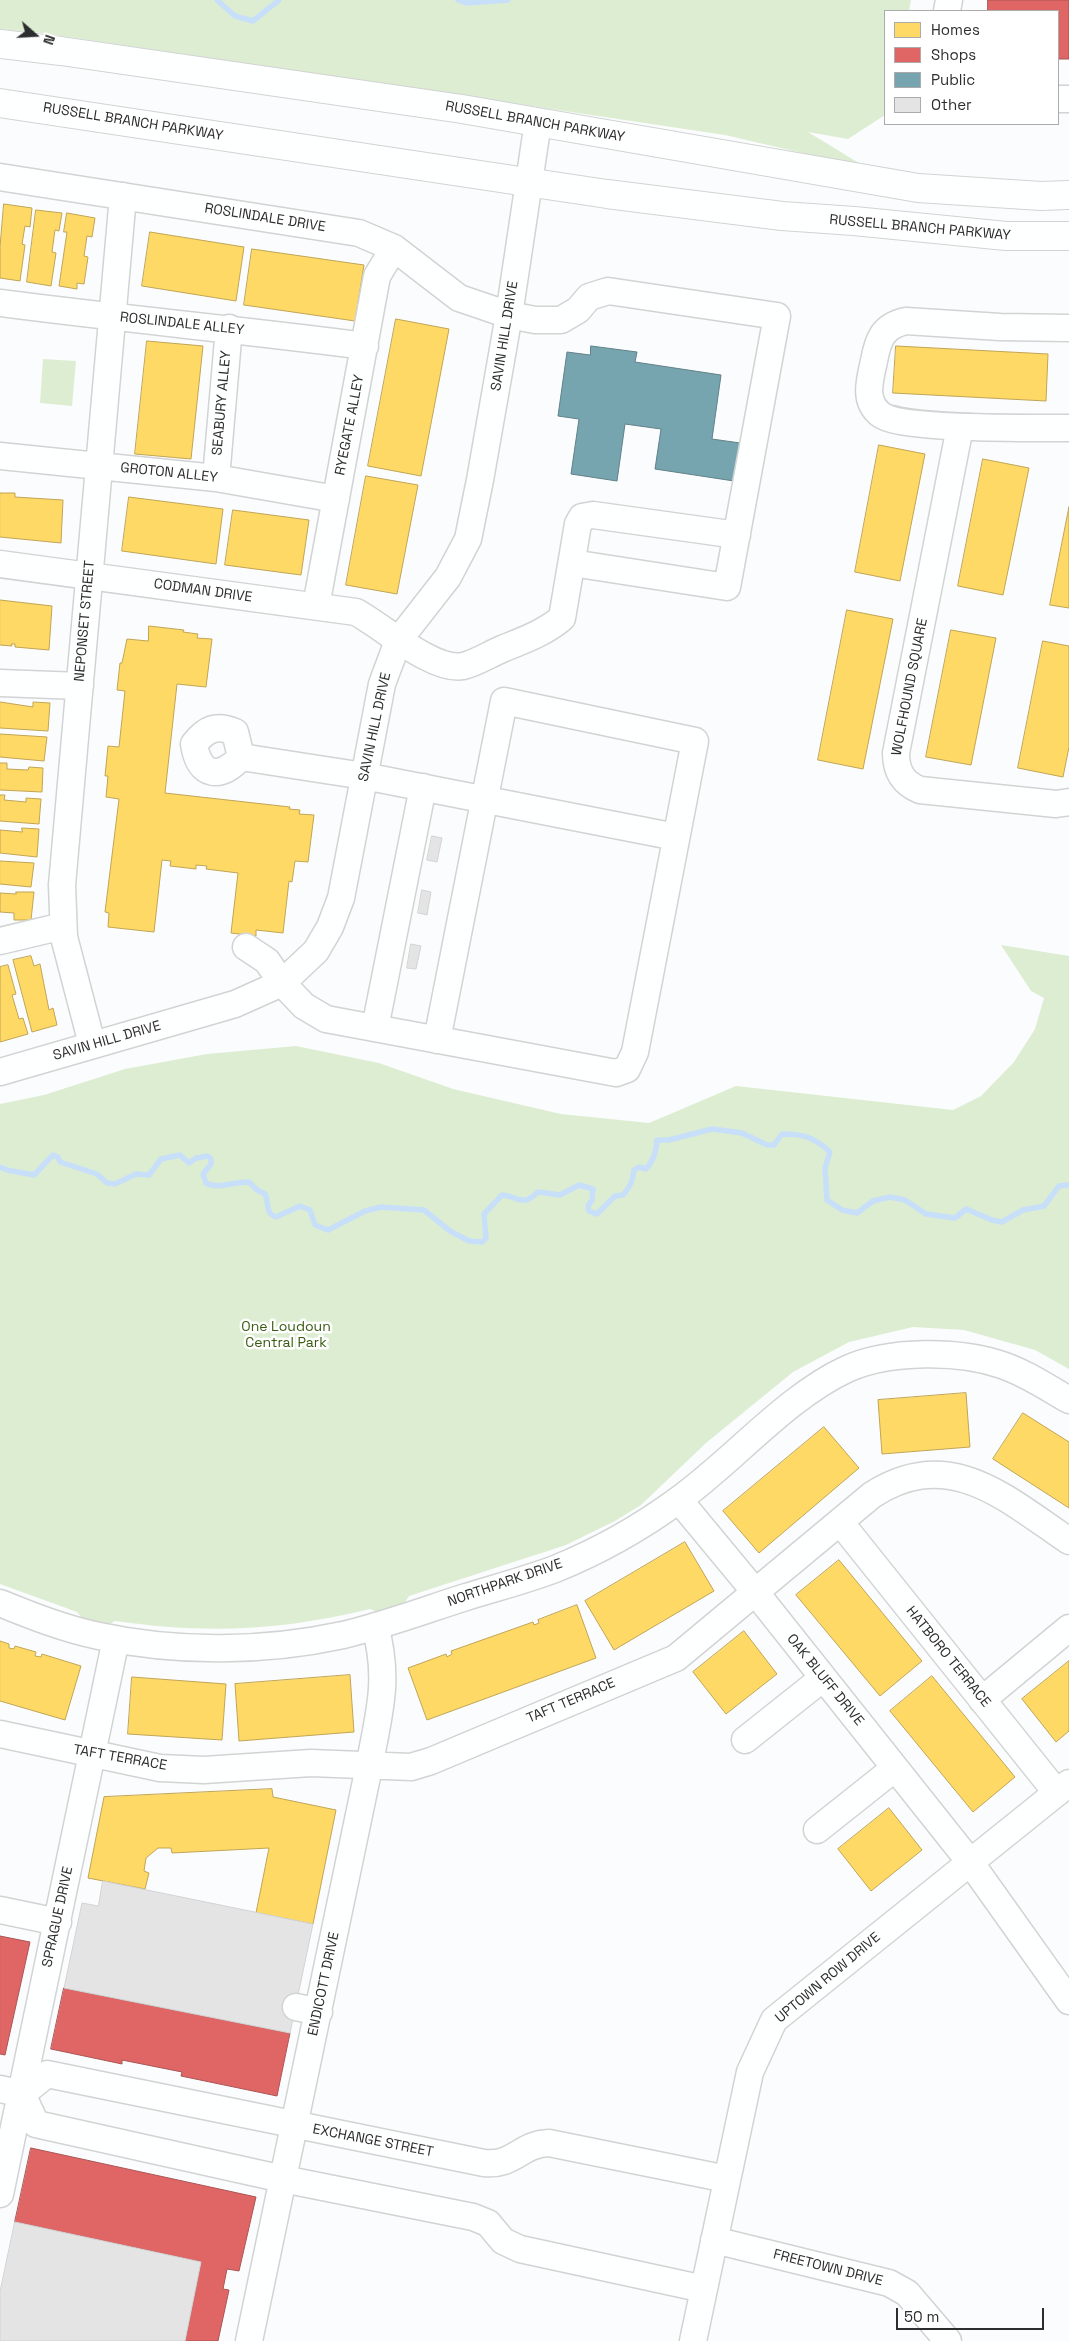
<!DOCTYPE html>
<html>
<head>
<meta charset="utf-8">
<style>
  body { margin:0 }
  #map { position:relative; width:1069px; height:2341px; overflow:hidden; background:#fbfcfd; font-family:"Space Grotesk",sans-serif }
  canvas { display:block }
  .legend { position:absolute; left:884px; top:10px; width:175px; height:115px; box-sizing:border-box; background:#fff; border:1px solid #ababab; margin:0; padding:6px 9px; list-style:none; font-size:15px; color:#2c2d2e }
  .legend li { display:flex; align-items:center; gap:10px; height:25px }
  .legend b { width:25px; border:1px solid #ababab }
  .north { position:absolute; left:10px; top:10px; width:50px; height:50px; -webkit-text-stroke:4px #fff; paint-order:stroke; rotate:109deg; font-size:14px; font-weight:700; line-height:20px; text-align:center; color:#2c2d2e }
  .north::after { content:''; display:block; margin:auto; width:18px; height:22px; background:#2c2d2e; clip-path:polygon(50% 0,100% 100%,50% 72%,0 100%) }
  .scale { position:absolute; left:896px; top:2308px; width:148px; height:22px; box-sizing:border-box; border:2px solid #2c2d2e; border-top:0; padding-left:6px; font-size:15px; line-height:18px; white-space:nowrap; color:#2c2d2e; -webkit-text-stroke:4px #fff; paint-order:stroke }
</style>
</head>
<body>
<div id="map">
<canvas width="1069" height="2341"></canvas>
<ul class="legend">
<li><b style="height:14px;background:#ffd966"></b>Homes</li>
<li><b style="height:14px;background:#e06666"></b>Shops</li>
<li><b style="height:14px;background:#76a5af"></b>Public</li>
<li><b style="height:14px;background:#e4e4e5"></b>Other</li>
</ul>
<div class="north">N</div>
<div class="scale">50 m</div>
</div>
<script>
const context = document.querySelector('canvas').getContext('2d');
context.lineJoin = 'round';
function paint(path, color) {
  context.fillStyle = color;
  context.fill(path, 'evenodd');
}
function trace(path, color, width, dash) {
  context.strokeStyle = color;
  context.lineWidth = width;
  context.lineCap = dash ? 'butt' : 'round';
  context.setLineDash(dash || []);
  context.stroke(path);
}
function write(font, color, halo, rows, align = 'center') {
  context.font = font + ' "Space Grotesk",sans-serif';
  context.lineWidth = 5;
  context.setLineDash([]);
  context.textBaseline = 'middle';
  context.strokeStyle = halo;
  context.fillStyle = color;
  for (const [text, x, y, turn = 0] of rows) {
    context.save();
    context.translate(x, y);
    context.rotate((+turn || 0) * Math.PI / 180);
    context.textAlign = isNaN(turn) ? turn : align;
    if (halo) context.strokeText(text, 0, 0);
    context.fillText(text, 0, 0);
    context.restore();
  }
}
const green = new Path2D(`
  M0,0H911L909,11H885V115L848,139L808,132L867,168L725,135L42,33L0,29Z
  M43,359L76,361L72,406L40,403Z
  M1001,945L1069,956V1369L1035,1350L964,1330L913,1327L849,1342L793,1372L706,1443L641,1505L615,1521L566,1545L409,1596L404,1604L377,1612L370,1609C279,1631 207,1634 115,1621L108,1625L82,1618L77,1612L0,1584V1104L44,1095L125,1069L207,1054L296,1046L379,1063L453,1089L561,1114L649,1123L736,1086L953,1110L981,1096L1014,1062L1035,1029L1044,998L1031,991Z`);
const homes = new Path2D(`
  M4,204L32,208L30,227L25,226L22,244L25,245L20,281L0,278V247Z
  M36,210L62,213L59,231L55,230L52,252L56,253L51,286L27,282Z
  M67,213L95,218L92,237L87,236L84,256L88,257L84,284L77,283V289L59,286L67,232H64Z
  M150,232L244,247L236,301L142,286Z
  M252,249L364,265L355,321L244,305Z
  M396,319L449,329L421,476L368,466Z
  M147,341L203,346L191,459L135,454Z
  M896,346L1048,354L1046,401L893,393Z
  M879,445L925,454L900,581L855,572Z
  M983,459L1029,468L1003,595L958,586Z
  M366,476L418,485L397,594L346,585Z
  M0,493H15V497L63,500L61,543L0,537Z
  M129,497L223,509L216,564L122,551Z
  M1069,507V608L1050,605Z
  M233,510L309,520L301,575L225,565Z
  M0,600L52,606L49,650L15,647V644H11L12,646L0,645Z
  M847,610L893,619L863,769L818,760Z
  M149,626L184,630L183,632L198,634L197,638L212,639L206,687L177,684L165,793L290,807L289,809L300,810L299,814L314,815L308,862L295,861L292,882L289,881L283,933L256,930V936L231,933L238,873L206,869L207,866L196,865V869L170,866L171,861L162,860L154,932L108,927L109,913L105,912L119,799L106,797L108,776H105L108,746L119,747L125,691L117,690L120,663H122L127,639L148,641Z
  M951,630L996,638L971,765L926,757Z
  M1043,641L1069,646V747L1063,777L1018,768Z
  M0,702L33,707V702L50,703L48,731L0,728Z
  M0,734L47,737L44,761L0,757Z
  M0,763H7V769L28,770L29,767L43,768L42,792L0,790Z
  M0,795H5L4,800L26,802V798L41,799L39,824L0,821Z
  M22,828L39,829L37,857L0,853V830L22,832Z
  M0,861L34,863L31,887L0,884Z
  M16,892H34L31,920H14V913L0,912V893L16,894Z
  M31,956L34,966L40,964L49,1010L53,1008L57,1025L32,1032L13,960Z
  M8,965L16,994L12,995L19,1019L23,1018L28,1034L0,1042V967Z
  M966,1393L970,1447L882,1454L878,1400Z
  M1023,1413L1069,1442V1508L993,1459Z
  M824,1427L859,1468L759,1553L723,1511Z
  M685,1542L714,1591L614,1650L585,1601Z
  M839,1560L922,1661L880,1696L796,1595Z
  M577,1605L596,1658L427,1720L408,1668L446,1654L447,1657L452,1654L451,1651L533,1622L534,1625L539,1623L538,1620Z
  M744,1631L777,1674L726,1714L693,1672Z
  M0,1641L9,1644V1648L14,1649L15,1646L36,1652L35,1656L41,1657L42,1654L81,1666L65,1720L0,1701Z
  M1069,1661V1731L1056,1742L1022,1699Z
  M350,1675L354,1732L239,1741L235,1684Z
  M932,1676L1015,1777L973,1812L890,1711Z
  M132,1677L226,1684L222,1740L128,1734Z
  M272,1789L273,1797L336,1810L313,1924L256,1913L269,1848L172,1853L171,1848H158L146,1858L144,1871L149,1873L145,1889L88,1878L104,1797Z
  M889,1808L922,1850L871,1891L838,1849Z`);
const shops = new Path2D(`
  M988,0H1069V59H1058V11H988Z
  M0,1936L30,1942L5,2055L0,2054Z
  M64,1988L290,2033L277,2096L181,2076L182,2072L122,2060V2064L51,2049Z
  M31,2148L256,2197L239,2271L227,2269L223,2289L229,2290L218,2341H185L201,2262L15,2222Z`);
const public = new Path2D(`
  M591,346L637,352L635,362L721,375L712,439L740,443L734,481L655,469L661,429L625,424L617,481L571,474L579,419L558,416L567,352L590,355Z`);
const stream = new Path2D(`
  M217,0L235,16L253,21L279,0
  M458,0L467,3L508,0
  M0,1167L7,1170L34,1175L53,1155L58,1157L60,1162L97,1174L107,1183L115,1184L136,1174L149,1175L161,1159L180,1155L189,1163L196,1158L208,1156L211,1159V1164L203,1174L206,1183C219,1190 235,1181 249,1182L257,1190L265,1194C269,1202 265,1214 276,1217L300,1206L310,1210L315,1225L328,1230L365,1211L381,1207L424,1210L450,1231L469,1241L482,1242L486,1238L484,1214L502,1195C519,1196 521,1208 538,1192L560,1195L579,1185L593,1189L592,1200L588,1206L589,1211L597,1214L615,1196L623,1195C630,1188 633,1180 634,1170L639,1167L646,1169C654,1160 656,1151 657,1140H669L712,1129L742,1133L767,1145H774L782,1134C803,1134 814,1137 830,1152L825,1168L827,1200L842,1210L857,1213L873,1201L890,1197L905,1200L926,1214L955,1218L966,1209L992,1220L1002,1222L1023,1210L1044,1206L1059,1186L1069,1185`);
const building = new Path2D(`
  M432,836L442,838L437,862L427,860Z
  M422,890L431,892L427,915L418,913Z
  M411,944L421,946L416,969L407,968Z
  M103,1881L313,1924L290,2033L64,1988L82,1903L98,1906Z
  M15,2222L201,2262L185,2341H0V2292Z`);
const minor = new Path2D(`
  M947,11L949,0
  M1058,99H1069
  M0,177L359,233L394,248L459,298L509,315L535,320H561L578,310L589,297L608,291L777,316L727,587L572,563
  M0,303C122,319 243,330 365,346
  M1069,328L1000,327L906,321C883,326 878,339 874,361C870,380 863,400 880,414C898,430 1038,428 1069,428
  M960,427L896,753C896,772 903,783 920,790L1056,804L1069,802
  M0,456L216,478L336,499
  M216,478L229,328
  M0,564L356,612C382,626 434,672 463,666C476,663 490,654 502,649C524,640 544,633 562,618L578,524L582,517L593,515L737,535
  M316,606L377,276L394,248
  M0,683L80,686
  M241,757C220,780 199,777 194,744C206,729 216,724 235,732L241,757L364,776L676,837
  M0,941L63,926
  M246,947L267,961L282,983L304,1006L326,1019L616,1073L627,1069L635,1052L695,741L504,701L437,1040
  M375,1028L423,787
  M92,1044L64,937L62,885L123,196
  M0,1072L235,1004L282,983L316,951L330,927L341,898L382,684L398,641L448,577L468,539L480,480L509,315L538,122
  M679,1500L756,1593L970,1862L1069,2001
  M840,1522L1057,1793
  M0,1603C32,1616 65,1629 99,1636C178,1653 265,1652 343,1635C385,1625 425,1610 466,1597C495,1588 526,1580 555,1569C597,1552 640,1528 677,1501C732,1462 786,1397 847,1369C889,1350 959,1350 1002,1365C1026,1373 1048,1388 1069,1400
  M982,1700L1069,1628
  M0,1734L160,1768L204,1770L311,1763L411,1767L431,1761L676,1658L872,1495C950,1445 1005,1498 1069,1541
  M745,1740L823,1678
  M817,1830L895,1768
  M0,1910L58,1922
  M296,2007L319,2012
  M0,2089L22,2094L36,2124L283,2179L473,2217L488,2223L503,2241L520,2249L704,2289
  M22,2094L47,2074L484,2163C515,2166 520,2144 549,2143L727,2179
  M0,2194L116,1639
  M714,2240L889,2283L907,2293L948,2341
  M249,2341L369,1767C379,1713 390,1680 375,1626
  M693,2341L750,2072L774,2020L1069,1783`);
const major = new Path2D(`
  M0,44L61,51L462,109L918,188L1041,196L1069,195
  M0,103L607,194L782,216L854,221L1006,236H1069`);
const streetNames = [
  ["RUSSELL BRANCH PARKWAY",133,122,9],
  ["RUSSELL BRANCH PARKWAY",535,122,10],
  ["ROSLINDALE DRIVE",265,218,9],
  ["RUSSELL BRANCH PARKWAY",920,228,5],
  ["ROSLINDALE ALLEY",182,324,6],
  ["SAVIN HILL DRIVE",505,336,-81],
  ["SEABURY ALLEY",222,403,-85],
  ["RYEGATE ALLEY",350,425,-79],
  ["GROTON ALLEY",169,473,6],
  ["CODMAN DRIVE",203,591,8],
  ["NEPONSET STREET",85,621,-85],
  ["WOLFHOUND SQUARE",910,687,-79],
  ["SAVIN HILL DRIVE",375,727,-78],
  ["SAVIN HILL DRIVE",107,1041,-16],
  ["NORTHPARK DRIVE",505,1583,-19],
  ["HATBORO TERRACE",948,1657,51],
  ["OAK BLUFF DRIVE",825,1680,51],
  ["TAFT TERRACE",571,1701,-23],
  ["TAFT TERRACE",120,1758,10],
  ["SPRAGUE DRIVE",58,1917,-78],
  ["UPTOWN ROW DRIVE",828,1978,-40],
  ["ENDICOTT DRIVE",324,1984,-78],
  ["EXCHANGE STREET",373,2141,11],
  ["FREETOWN DRIVE",828,2268,14]
];
const parkNames = [
  ["One Loudoun",286,1327],
  ["Central Park",286,1343]
];
paint(green, '#ddedd2');
paint(homes, '#ffd966');
trace(homes, '#c0a555', 1);
paint(shops, '#e06666');
trace(shops, '#a55', 1);
paint(public, '#76a5af');
trace(public, '#608188', 1);
trace(stream, '#c8dff9', 5.5);
paint(building, '#e4e4e5');
trace(building, '#d3d3d4', 1);
trace(minor, '#d2d3d4', 29);
trace(major, '#d2d3d4', 30);
trace(minor, '#feffff', 26);
trace(major, '#feffff', 28);
write('14px', '#2c2d2e', '#fff', streetNames);
write('14px', '#385a11', '#fff', parkNames);
</script>
</body>
</html>
